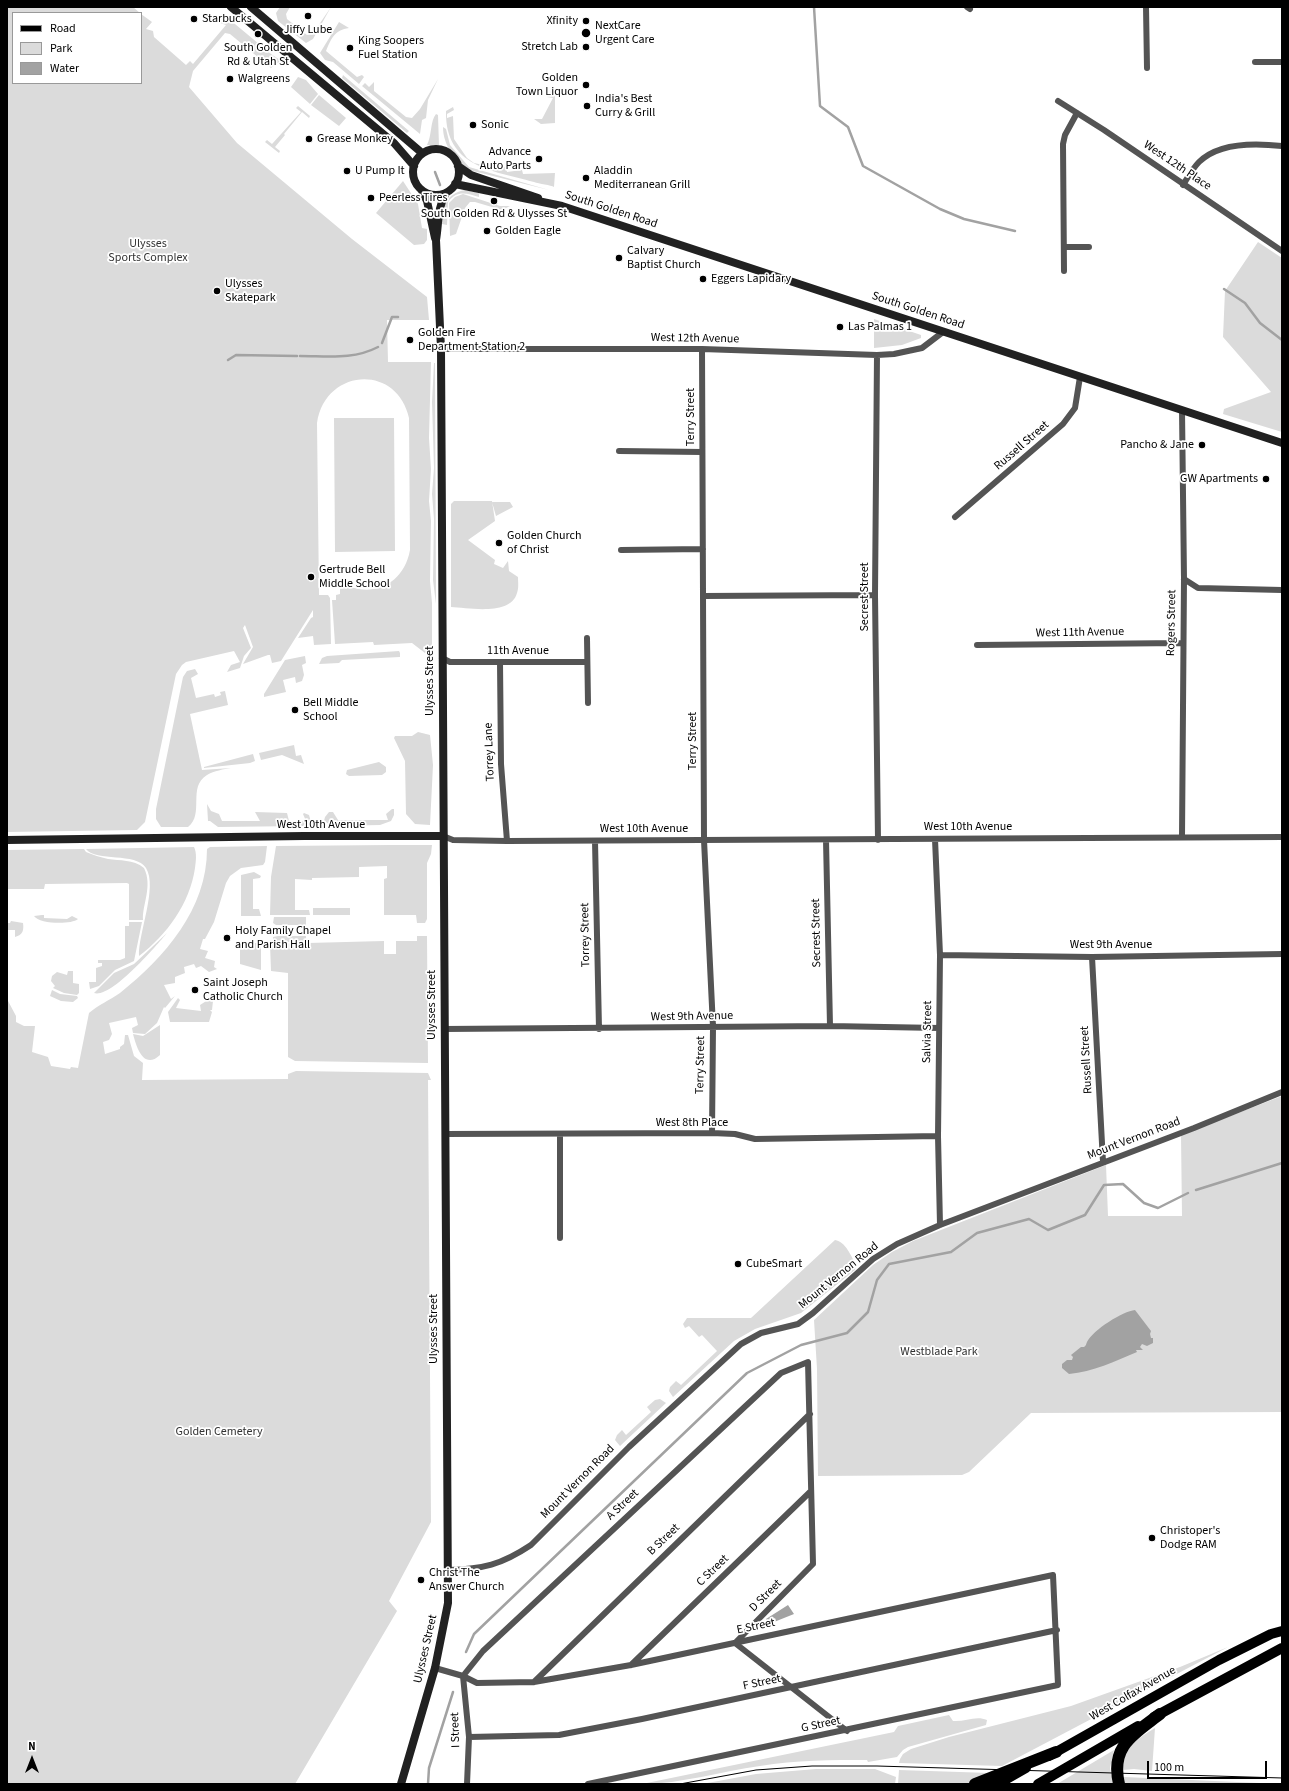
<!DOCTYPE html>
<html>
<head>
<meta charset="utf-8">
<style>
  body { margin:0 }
  #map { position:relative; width:1289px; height:1791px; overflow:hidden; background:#fff; font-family:"Source Sans 3",sans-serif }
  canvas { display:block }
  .frame { position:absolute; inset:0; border:8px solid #000; pointer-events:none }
  .legend { position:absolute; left:12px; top:12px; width:130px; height:72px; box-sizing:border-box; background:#fff; border:1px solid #999; margin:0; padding:5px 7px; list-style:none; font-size:12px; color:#000 }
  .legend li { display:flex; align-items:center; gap:8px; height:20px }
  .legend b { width:20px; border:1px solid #999 }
  .north { position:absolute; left:12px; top:1739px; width:40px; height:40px; -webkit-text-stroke:3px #fff; paint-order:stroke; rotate:0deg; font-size:11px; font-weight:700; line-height:16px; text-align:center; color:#000 }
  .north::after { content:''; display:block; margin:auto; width:14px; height:18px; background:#000; clip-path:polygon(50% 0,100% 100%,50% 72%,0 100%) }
  .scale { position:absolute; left:1147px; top:1761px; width:120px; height:18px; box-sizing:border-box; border:2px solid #000; border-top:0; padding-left:5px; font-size:12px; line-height:14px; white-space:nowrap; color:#000; -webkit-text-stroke:3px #fff; paint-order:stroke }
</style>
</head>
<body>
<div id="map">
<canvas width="1289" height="1791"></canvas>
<div class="frame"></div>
<ul class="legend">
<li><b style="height:5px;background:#000"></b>Road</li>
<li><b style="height:11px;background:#dbdbdb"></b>Park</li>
<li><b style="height:11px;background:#a2a2a2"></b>Water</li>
</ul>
<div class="north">N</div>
<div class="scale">100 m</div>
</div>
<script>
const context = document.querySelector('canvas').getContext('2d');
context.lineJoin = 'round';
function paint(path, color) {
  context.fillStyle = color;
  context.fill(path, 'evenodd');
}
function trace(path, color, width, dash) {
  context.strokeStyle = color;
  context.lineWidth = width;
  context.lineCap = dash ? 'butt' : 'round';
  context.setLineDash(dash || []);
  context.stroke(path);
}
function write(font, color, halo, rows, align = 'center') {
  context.font = font + ' "Source Sans 3",sans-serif';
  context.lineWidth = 3.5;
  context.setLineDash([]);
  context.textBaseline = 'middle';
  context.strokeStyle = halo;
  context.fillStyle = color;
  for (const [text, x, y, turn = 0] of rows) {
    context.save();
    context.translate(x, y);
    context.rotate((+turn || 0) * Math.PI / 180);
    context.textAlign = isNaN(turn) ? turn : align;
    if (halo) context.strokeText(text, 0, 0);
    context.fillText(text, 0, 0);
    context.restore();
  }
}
const green = new Path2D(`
  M7,7H133L140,13H13V83H141V14L152,22L146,29L153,31L154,37L186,65L190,61L193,64L226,25L220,23L219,17H231L235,24L271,54L286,64L277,63L271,68L230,34L225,33L193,71L189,87L237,143L352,239L427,297L429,320H387L388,362H431L429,438L431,469L429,501L431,521L430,581L432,603V653H425L412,643L374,645L373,642L335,644L332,600H336V595L340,594V588L335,587L334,578C364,601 403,589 410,550L409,418C397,363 325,368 317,423L319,595H328L330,598L331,644L314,645L313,636L298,638L311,618L313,617V610L281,661L272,663L270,655H268L243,664L253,647L245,625L243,628L251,648L244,656L240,668L227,672L231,665L240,662L234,651L186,662L182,665L176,674L145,822L137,830L7,832Z
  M280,7H290L286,14L287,19L307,35L314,32L331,7L313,39L306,43L278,21L276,13Z
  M339,22L349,28C335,30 332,37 326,51L357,77L362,75L364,77L359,84L333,62L325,60L320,53Z
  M343,75L409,131L407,133L342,78Z
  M298,77L306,80L318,94L310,104L291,87Z
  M438,79L428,100L426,118L422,120L420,134L362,86L365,83L369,87L374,82V91L406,117L412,118L420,109Z
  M553,88L555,89V123L541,124L534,119H542L553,98L547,97Z
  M319,95L346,118L339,126L311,105Z
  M298,106L310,116L309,118L302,112L284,134L285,135L275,147L280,151L279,153L265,142L267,140L272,144L301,112L296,108Z
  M453,107L454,110L447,114V118L453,116L454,139L467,158L474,163L483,165L506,167L507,172L522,170L523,174L555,173L554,187C551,185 539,184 534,182C491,170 445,167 446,111Z
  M436,114L438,115L439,146L427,145C432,136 430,121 436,114Z
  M443,127L446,129L450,145L469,167L549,190L469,170C455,161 443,145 443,127Z
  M403,181L418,204L422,228L427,229V240L424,244L414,245L376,213Z
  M465,190L479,193V197C466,193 457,190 448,202L447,225L442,224C442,206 446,194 465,190Z
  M463,194L500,206H510L502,210L475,202H470L465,208L456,234L450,236L449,203L455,197Z
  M1258,242L1282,258V432L1223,414L1224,409L1271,392L1223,337L1225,291Z
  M874,319L921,335V338L902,345L874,348Z
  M434,363H435L436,604L433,580L434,519L432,494L434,468L432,402Z
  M334,418H394L395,551L335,552Z
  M454,501H492L495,521L468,540L495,560L494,564L503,568L508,561L509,571L518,577C518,582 519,588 517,593C511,616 469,608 451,607V504Z
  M492,502H510L513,507L496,516Z
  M399,651L400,653V657L342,660L339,663L319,664L322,658L327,656Z
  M305,656L306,663L302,665L304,675L302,681L296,683L295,677L283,680L286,692L264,697V694L285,660Z
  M195,669L198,674L191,678L196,698L214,694L215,697L221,695L220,692L225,691L228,705L190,714L202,770L231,768C224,769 214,771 207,775C187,787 205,814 188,827H161L156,819V809L183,677L187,671Z
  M418,732L430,735L433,765L430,825L415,824L406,814L405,761L394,738L395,736H412Z
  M294,745L296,756L301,755L304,764L282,755L261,760L259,753Z
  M253,754L255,761L250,763L204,768V767Z
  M379,762L386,767V772L382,775L349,776L346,774L347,770Z
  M207,804L211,811L219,814L222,821H260L255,812L287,813L289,821H306L303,814L304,813L309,815L311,822L309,821L303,826L218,827L210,821H208Z
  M392,809H394V815L391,821L380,825L332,826L324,821L325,817L329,812H333L338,820H388L386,814Z
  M390,845H432L431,854L427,863V919L425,923H417L416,915H384V879L387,878V866L359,867V877L312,878V880L295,879V910H309L310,915H270L271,877L276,846Z
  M267,846L265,862L263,865L241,868L230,876L226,883L214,922L205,939H203L200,949L208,951L205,958L215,961L214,967L217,969L209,972L201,966L196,968L194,964L184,967L185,973L175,977V983L164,985L171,999L175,996L165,1008L164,1007L157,1023L145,1034L133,1033L132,1028L138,1025L136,1017L109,1023L112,1034L109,1040L103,1042L105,1054L120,1049V1047L124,1044L125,1035H128L134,1056L143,1063L142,1080L288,1079V1074L296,1071L428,1073L431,1080H428L431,1522L389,1601L397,1611L295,1784H7V999L16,1016V1022L24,1026H35L32,1052L48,1057L51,1066L70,1069L71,1067L78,1068L89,1013C98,1005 110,1000 120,993C165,957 207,909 207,849L210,847Z
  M194,847C197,853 196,861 195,868C190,903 167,935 139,956C138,934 158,887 146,868C136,852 96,862 86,849Z
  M84,849L86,852C93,855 100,857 108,859C120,861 133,859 144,868C153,886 142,905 143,920H129V884L127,883L45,884L44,889H7V850Z
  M254,872L261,876L260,878L253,879V909H259L261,916H241V875Z
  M313,908H350V915H313Z
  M42,915H44V918L67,919L72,916L78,919C71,925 39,924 34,916Z
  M274,917H306V925H276L273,923Z
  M11,921L23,923C24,930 23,935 15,937V930H7V923H10Z
  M129,922H142L134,961L115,970L99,986L90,989L89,982H96V968L102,966V963H98V960H120L125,958V926H129Z
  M167,933C156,946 111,999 94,993L114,973L134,964Z
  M278,936H306V942H273V937Z
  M417,936H427L428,1063L295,1061L288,1057V973L271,971L270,944L384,941V954H396V941H417Z
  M240,943H261V970L240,964Z
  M68,971H73V983L79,984V993L77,995L64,993L53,988L55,986L51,981L52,976L57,972L67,975Z
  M52,990L60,994L77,996L78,998L73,1002L61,1001L50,996Z
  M178,998L180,1000L176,1008L201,1011L200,1005L211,998L213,1001L212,1010H210L212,1012L209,1022H170L168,1012Z
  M160,1025V1055C143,1071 136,1045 133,1034L143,1036Z
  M1282,1096V1412L1031,1413L969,1472L962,1475L818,1476L817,1369L814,1320L873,1265L892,1252L913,1241L1106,1165L1108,1216H1182L1181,1135Z
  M835,1240C846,1242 851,1256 856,1265L855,1270L801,1313L755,1329L734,1341L673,1397L669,1391L670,1387L676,1381L681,1385L717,1351L702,1335L699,1337L689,1326L685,1328L683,1324L687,1318H751Z
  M660,1399L666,1403L620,1446L615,1440L617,1435L622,1430L626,1435L651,1412L647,1407L655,1400Z
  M1228,1647L1002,1766L899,1763L900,1759L903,1754L911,1749L949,1737L1071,1706L1180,1667Z
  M949,1715L953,1721C965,1722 976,1715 987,1720L986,1725L908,1747L903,1750L897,1757L868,1762L867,1760C832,1760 796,1760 760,1766C721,1771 682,1784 642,1784L894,1732L898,1726Z
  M1155,1728L1152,1771L1134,1769L1122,1770C1123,1748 1138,1738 1155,1728Z
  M1114,1750L1110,1768L1113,1784H1057Z
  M816,1769H875L896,1777L895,1784H702L756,1774Z
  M899,1770L990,1773L968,1784H898Z
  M1124,1777L1282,1784H1125Z`);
const water = new Path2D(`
  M1135,1310L1151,1331L1150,1334L1151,1338H1153V1343L1147,1346L1142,1344L1140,1347L1143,1350H1136L1137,1352C1115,1361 1093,1372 1069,1374L1062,1368V1364L1067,1360H1072L1073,1357L1071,1355L1081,1347H1084C1086,1346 1086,1344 1087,1342C1093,1330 1123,1311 1135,1310Z
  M788,1605L794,1614L769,1624L766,1619Z`);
const stream = new Path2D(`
  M814,7L820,106L848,127L863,166L940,209L964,219L1015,231
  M435,172L440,185
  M1224,289L1245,303L1260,323L1282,340
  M382,343L392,317H398
  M300,356C328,356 353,360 378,347
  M228,360L236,355L297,356
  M1196,1190L1282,1163
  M466,1652L474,1634L747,1373L801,1345L847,1333L868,1312L877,1280L889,1264L951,1252L977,1233L1029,1219L1048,1230L1085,1215L1104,1185L1123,1184L1144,1203L1158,1208L1188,1193
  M428,1784L429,1768L453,1692`);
const street = new Path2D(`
  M967,7L970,9
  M1146,7L1147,68
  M1255,62H1282
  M1058,101L1104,130L1282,251
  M1183,185C1188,177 1193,168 1199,162C1219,142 1256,143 1282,146
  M1064,247H1089
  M1064,271L1063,144L1065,135L1077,113
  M441,349H702L877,355L894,354L922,348L943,332
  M702,349L704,840L713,1027L712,1133
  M877,355L875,595L878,840
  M1182,410L1184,579L1182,837
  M619,451L702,452
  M955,517L1063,424L1075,408L1080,377
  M621,550L703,549
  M1184,579L1198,588L1282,590
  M703,596L875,595
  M587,638L588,703
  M977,645L1182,643
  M442,658L450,662H587
  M500,662L501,764L507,841
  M443,836L453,840L507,841L1282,837
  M935,839L940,955L938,1136L940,1225
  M826,840L830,1026
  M595,841L599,1029
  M940,955L1092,957L1282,954
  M1092,957L1103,1162
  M444,1029L830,1026L939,1028
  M445,1134L712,1133L735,1134L755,1139L938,1136
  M560,1135V1238
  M448,1570C483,1569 501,1565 531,1545L629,1447L741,1344L761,1333L798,1324L813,1313L873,1259L897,1244L940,1225L1194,1128L1282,1092
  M631,1665L810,1492
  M435,1668L463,1676L477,1683L534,1682L631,1665L1053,1575L1058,1685L588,1784
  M463,1676L483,1651L781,1373L808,1362L813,1564L735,1643L847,1731
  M463,1676L469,1737L467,1784
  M534,1682L810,1414
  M469,1737L559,1735L642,1719L1057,1630`);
const secondary = new Path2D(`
  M231,7L394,143L414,166
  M251,7L422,153
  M413 172a23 23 0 1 1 46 0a23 23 0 1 1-46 0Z
  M458,166L471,175L538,198
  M455,184L562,206L1282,443
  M422,191L427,201L435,238
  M7,840L304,836H443
  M401,1784L435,1668L448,1603L441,349L436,240C439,223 437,208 446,193`);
const primary = new Path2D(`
  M1154,1717L1282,1648
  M1049,1756L1219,1660L1271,1634L1282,1631
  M998,1784L1026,1768
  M1038,1784L1138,1726`);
const highway = new Path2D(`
  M975,1784L1056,1752
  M1119,1784C1110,1746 1134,1734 1160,1714`);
const tram = new Path2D(`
  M680,1784L756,1770L812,1766H877L1282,1778`);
const markers = [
  [308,16,4,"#000"],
  [194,19,4,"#000"],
  [586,21,4,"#000"],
  [586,33,5,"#000"],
  [258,34,4,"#000"],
  [586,47,4,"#000"],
  [350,48,4,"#000"],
  [230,79,4,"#000"],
  [586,85,4,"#000"],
  [587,106,4,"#000"],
  [473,125,4,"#000"],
  [309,139,4,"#000"],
  [539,159,4,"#000"],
  [347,171,4,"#000"],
  [586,178,4,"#000"],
  [371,198,4,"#000"],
  [494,201,4,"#000"],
  [487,231,4,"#000"],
  [619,258,4,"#000"],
  [703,279,4,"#000"],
  [217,291,4,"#000"],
  [840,327,4,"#000"],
  [410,340,4,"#000"],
  [1202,445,4,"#000"],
  [1266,479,4,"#000"],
  [499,543,4,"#000"],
  [311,577,4,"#000"],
  [295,710,4,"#000"],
  [227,938,4,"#000"],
  [195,990,4,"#000"],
  [738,1264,4,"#000"],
  [1152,1538,4,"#000"],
  [421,1580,4,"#000"]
];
const poiNames = [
  ["Starbucks",202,19],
  ["Xfinity",578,21,"right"],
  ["NextCare",595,26],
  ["Urgent Care",595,40],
  ["Jiffy Lube",308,30,"center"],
  ["King Soopers",358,41],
  ["Fuel Station",358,55],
  ["Stretch Lab",578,47,"right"],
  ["South Golden",258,48,"center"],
  ["Rd & Utah St",258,62,"center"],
  ["Golden",578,78,"right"],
  ["Town Liquor",578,92,"right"],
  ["Walgreens",238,79],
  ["India's Best",595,99],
  ["Curry & Grill",595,113],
  ["Sonic",481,125],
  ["Grease Monkey",317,139],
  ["Advance",531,152,"right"],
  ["Auto Parts",531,166,"right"],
  ["U Pump It",355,171],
  ["Aladdin",594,171],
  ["Mediterranean Grill",594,185],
  ["Peerless Tires",379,198],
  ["South Golden Rd & Ulysses St",494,214,"center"],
  ["Golden Eagle",495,231],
  ["Calvary",627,251],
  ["Baptist Church",627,265],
  ["Eggers Lapidary",711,279],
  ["Ulysses",225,284],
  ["Skatepark",225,298],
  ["Las Palmas 1",848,327],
  ["Golden Fire",418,333],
  ["Department Station 2",418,347],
  ["Pancho & Jane",1194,445,"right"],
  ["GW Apartments",1258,479,"right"],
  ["Golden Church",507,536],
  ["of Christ",507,550],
  ["Gertrude Bell",319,570],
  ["Middle School",319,584],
  ["Bell Middle",303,703],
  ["School",303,717],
  ["Holy Family Chapel",235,931],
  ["and Parish Hall",235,945],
  ["Saint Joseph",203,983],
  ["Catholic Church",203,997],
  ["CubeSmart",746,1264],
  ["Christoper's",1160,1531],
  ["Dodge RAM",1160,1545],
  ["Christ The",429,1573],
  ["Answer Church",429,1587]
];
const streetNames = [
  ["West 12th Place",1177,166,34],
  ["South Golden Road",611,210,18],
  ["South Golden Road",918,311,18],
  ["West 12th Avenue",695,339,1],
  ["Terry Street",691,417,-90],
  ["Russell Street",1022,446,-41],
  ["Secrest Street",865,597,-90],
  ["Rogers Street",1172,623,-89],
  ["West 11th Avenue",1080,633,-1],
  ["11th Avenue",518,651],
  ["Ulysses Street",430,681,-90],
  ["Terry Street",693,741,-90],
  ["Torrey Lane",490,752,-92],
  ["West 10th Avenue",321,825],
  ["West 10th Avenue",968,827],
  ["West 10th Avenue",644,829],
  ["Secrest Street",817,933,-91],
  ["Torrey Street",586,935,-91],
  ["West 9th Avenue",1111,945],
  ["Ulysses Street",432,1005,-90],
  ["West 9th Avenue",692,1017,-1],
  ["Salvia Street",928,1032,-89],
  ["Russell Street",1087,1060,-93],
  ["Terry Street",701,1065,-89],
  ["West 8th Place",692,1123],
  ["Mount Vernon Road",1134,1139,-21],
  ["Mount Vernon Road",839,1276,-39],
  ["Ulysses Street",434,1329,-90],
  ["Mount Vernon Road",578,1482,-45],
  ["A Street",623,1505,-43],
  ["B Street",664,1540,-44],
  ["C Street",713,1571,-44],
  ["D Street",766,1596,-45],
  ["E Street",756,1627,-12],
  ["Ulysses Street",426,1649,-77],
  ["F Street",762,1683,-12],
  ["West Colfax Avenue",1133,1694,-30],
  ["G Street",821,1725,-12],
  ["I Street",456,1730,-92]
];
const parkNames = [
  ["Ulysses",148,244],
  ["Sports Complex",148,258],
  ["Westblade Park",939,1352],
  ["Golden Cemetery",219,1432]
];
paint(green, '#dbdbdb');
paint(water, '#a2a2a2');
trace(stream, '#a2a2a2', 2.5);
trace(street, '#545454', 6);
trace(secondary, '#212121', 8);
trace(primary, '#000', 10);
trace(highway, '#000', 12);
trace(tram, '#000', 1);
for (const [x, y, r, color] of markers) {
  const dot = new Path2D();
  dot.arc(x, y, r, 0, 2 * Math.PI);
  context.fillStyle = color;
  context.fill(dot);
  trace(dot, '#fff', 1.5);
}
write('12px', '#000', '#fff', poiNames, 'left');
write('12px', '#000', '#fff', streetNames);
write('12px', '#323232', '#fff', parkNames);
</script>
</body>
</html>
